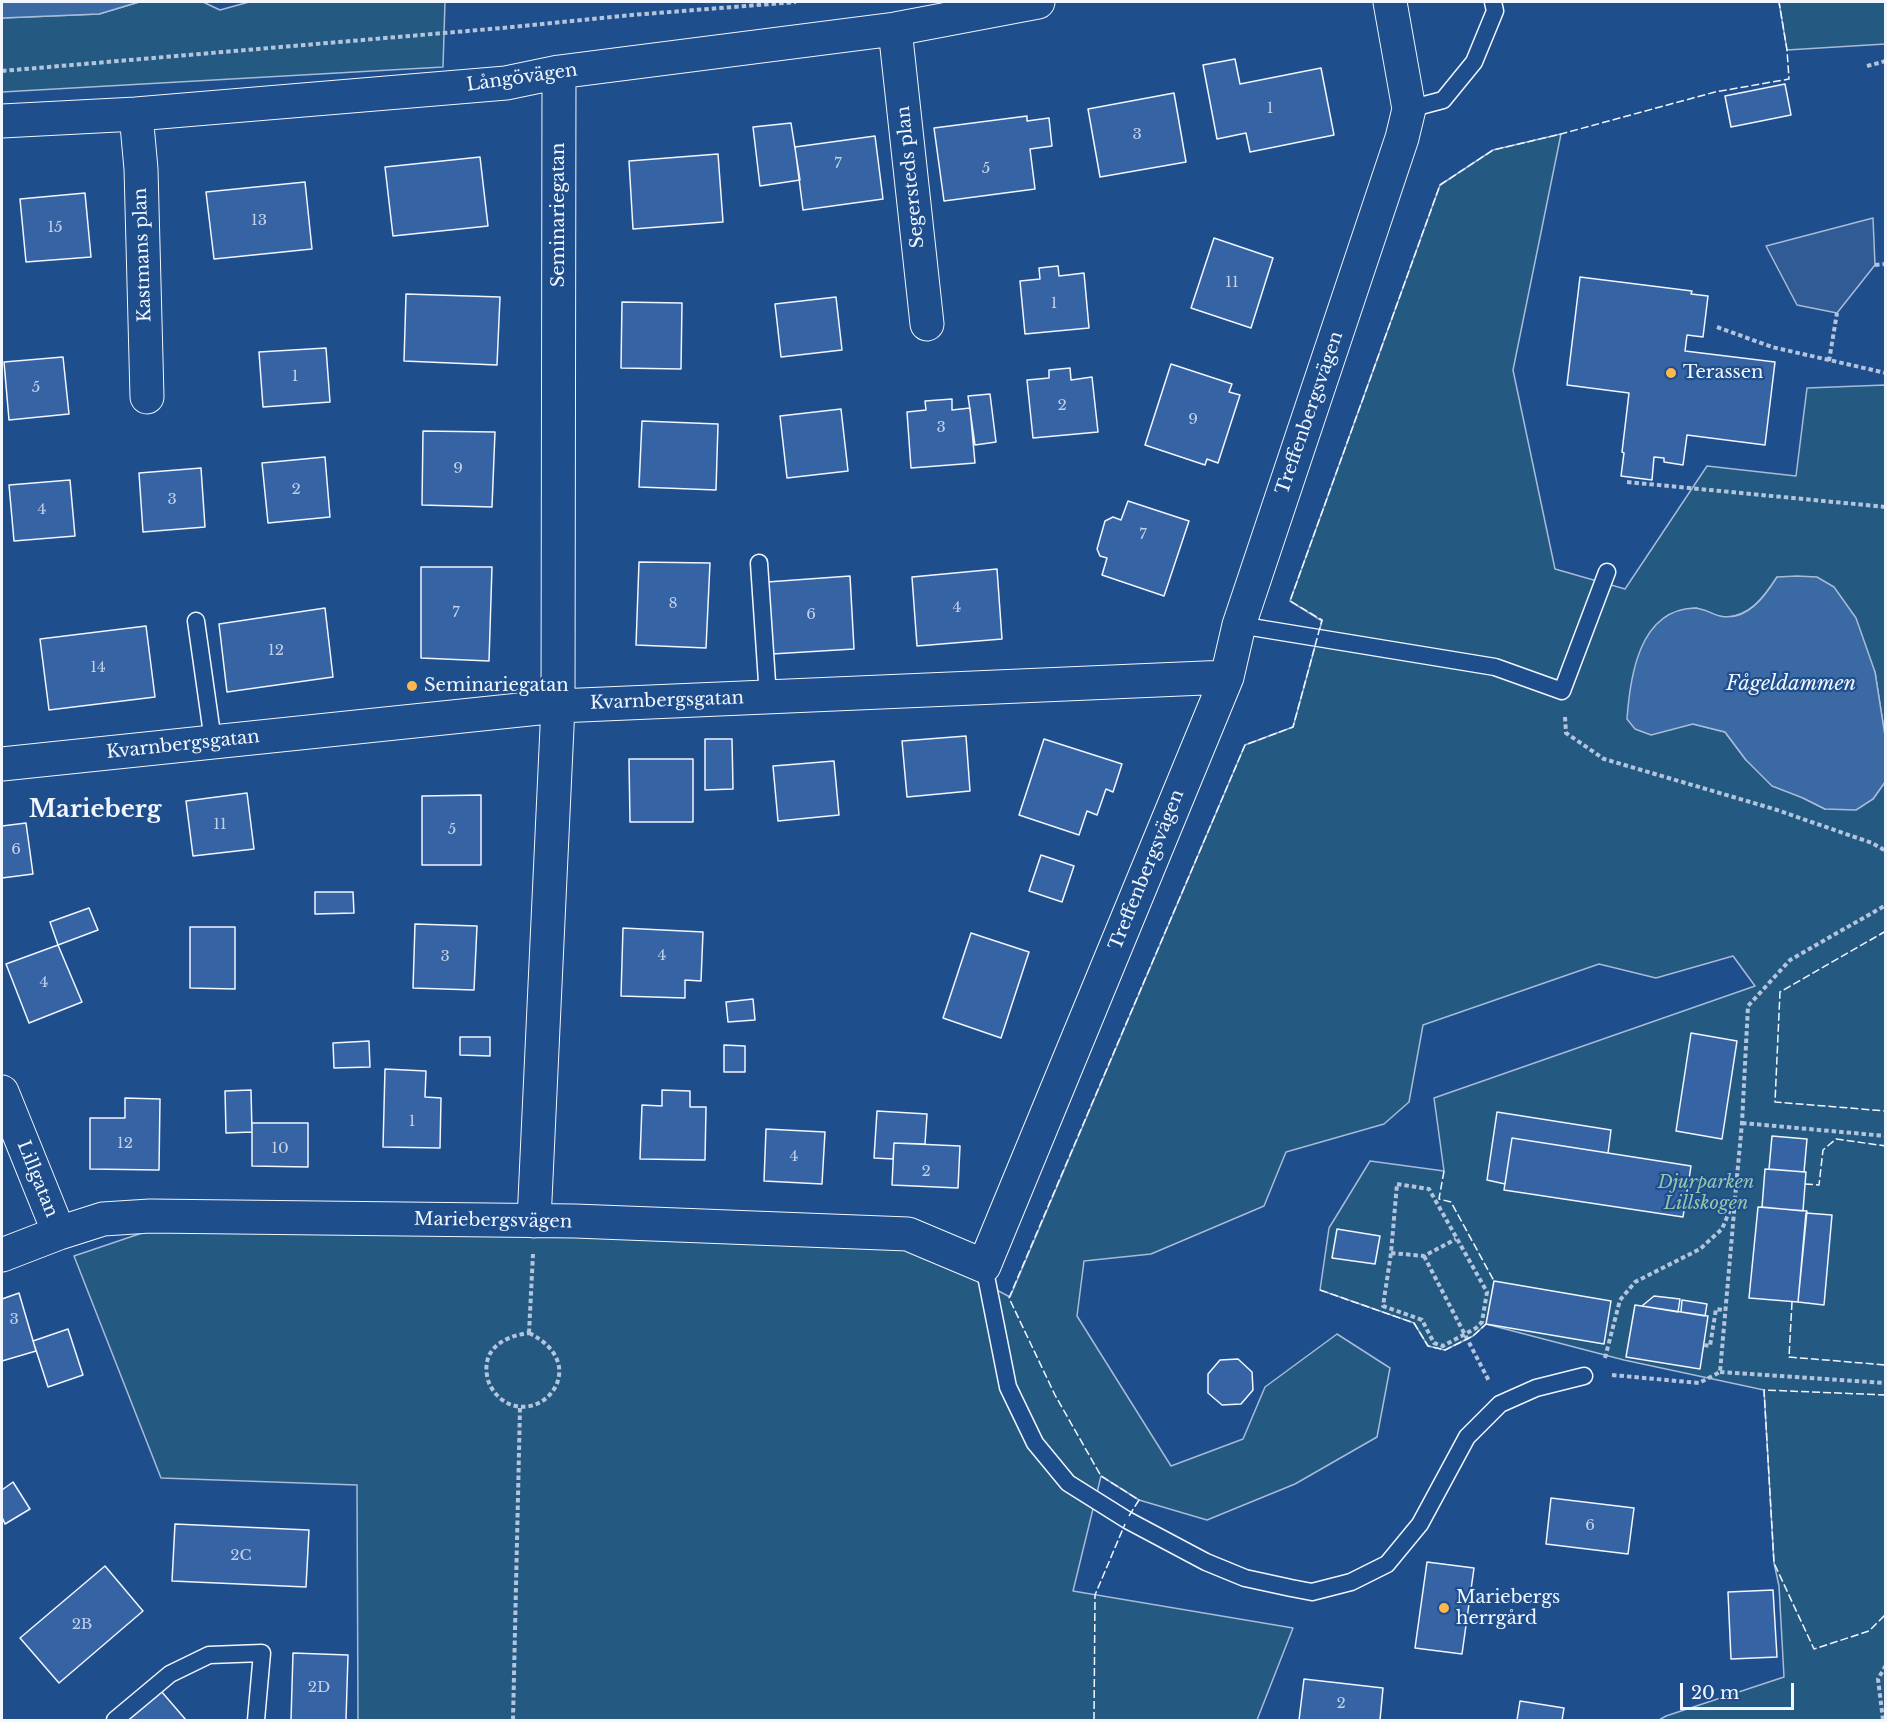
<!DOCTYPE html>
<html>
<head>
<meta charset="utf-8">
<style>
  body { margin:0 }
  #map { position:relative; width:1887px; height:1722px; overflow:hidden; background:#1f4e8c; font-family:"Libre Baskerville",serif }
  canvas { display:block }
  .frame { position:absolute; inset:0; border:3px solid #f2f6ff; pointer-events:none }
  .scale { position:absolute; left:1680px; top:1683px; width:114px; height:27px; box-sizing:border-box; border:3px solid #f2f6ff; border-top:0; padding-left:8px; font-size:18px; line-height:21px; white-space:nowrap; color:#f2f6ff; -webkit-text-stroke:4px #1f4e8c; paint-order:stroke }
</style>
</head>
<body>
<div id="map">
<canvas width="1887" height="1722"></canvas>
<div class="frame"></div>
<div class="scale">20 m</div>
</div>
<script>
const context = document.querySelector('canvas').getContext('2d');
context.lineJoin = 'round';
function paint(path, color) {
  context.fillStyle = color;
  context.fill(path, 'evenodd');
}
function trace(path, color, width, dash) {
  context.strokeStyle = color;
  context.lineWidth = width;
  context.lineCap = dash ? 'butt' : 'round';
  context.setLineDash(dash || []);
  context.stroke(path);
}
function write(font, color, halo, rows, align = 'center') {
  context.font = font + ' "Libre Baskerville",serif';
  context.lineWidth = 4.5;
  context.setLineDash([]);
  context.textBaseline = 'middle';
  context.strokeStyle = halo;
  context.fillStyle = color;
  for (const [text, x, y, turn = 0] of rows) {
    context.save();
    context.translate(x, y);
    context.rotate((+turn || 0) * Math.PI / 180);
    context.textAlign = isNaN(turn) ? turn : align;
    if (halo) context.strokeText(text, 0, 0);
    context.fillText(text, 0, 0);
    context.restore();
  }
}
const green = new Path2D(`
  M139,2H203L220,10L249,2H445L443,67L2,92V18L99,14Z
  M1779,2H1885V44L1787,50Z
  M1561,134L1513,370L1555,569L1625,589L1707,466L1796,476L1807,388L1885,385V736L1875,672L1777,577C1765,596 1749,618 1723,617C1714,616 1704,611 1696,608L1693,724L1725,732L1746,760L1803,798L1825,809L1873,799L1885,782V1720H1659L1666,1716L1784,1677L1779,1586L1774,1563L1764,1390L1624,1360L1486,1324L1473,1336L1445,1350L1428,1346L1414,1323L1320,1290L1329,1228L1370,1161L1444,1171L1434,1098L1755,986L1733,956L1656,978L1599,964L1423,1025L1409,1102L1384,1124L1286,1152L1264,1206L1151,1254L1084,1261L1077,1316L1171,1466L1243,1439L1265,1387L1337,1334L1390,1368L1377,1437L1295,1484L1207,1520L1139,1500L1101,1476L1073,1591L1293,1628L1257,1720H358L357,1485L161,1478L74,1256L154,1229L899,1239L1010,1297L1245,745L1293,727L1322,621L1290,601L1440,185L1493,150Z`);
const parking = new Path2D(`
  M1873,218L1875,265L1837,313L1797,305L1766,246Z`);
const water = new Path2D(`
  M2,2H139L99,14L2,18Z
  M1797,576L1817,577L1834,587L1856,618L1875,672L1885,736V782L1873,799L1856,810L1825,809L1803,798L1772,786L1746,760L1725,732L1693,724L1651,735L1635,729L1627,719C1630,677 1639,610 1694,608C1703,608 1712,614 1720,616C1747,622 1765,596 1777,577Z`);
const building = new Path2D(`
  M1235,59L1240,84L1321,68L1334,135L1250,152L1246,133L1217,139L1203,65Z
  M1785,84L1791,115L1731,127L1725,96Z
  M1174,93L1186,162L1100,177L1088,109Z
  M1027,116V121L1049,118L1052,146L1030,149L1035,189L944,201L934,128Z
  M791,123L800,180L760,186L753,127Z
  M875,136L883,199L803,210L795,147Z
  M718,154L723,222L633,229L629,161Z
  M480,157L488,226L393,236L385,167Z
  M305,182L312,249L214,259L206,192Z
  M85,193L91,257L26,262L20,199Z
  M1214,238L1273,258L1251,328L1191,308Z
  M1058,266L1059,276L1084,273L1089,328L1025,334L1020,281L1040,279L1039,268Z
  M1580,277L1692,291L1691,294L1708,296L1703,337L1687,335L1685,351L1775,362L1765,445L1687,435L1683,465L1664,462V458L1654,457L1652,480L1621,476L1624,453L1622,452L1629,393L1567,385Z
  M406,294L500,297L497,365L404,361Z
  M836,297L842,350L781,357L775,304Z
  M622,302L682,303L681,369L621,368Z
  M326,348L330,402L263,407L259,352Z
  M63,357L69,414L9,420L4,362Z
  M1171,364L1232,384L1229,392L1240,395L1218,463L1207,459L1205,465L1145,445Z
  M1070,368L1071,380L1092,377L1098,432L1033,438L1027,380L1049,378V370Z
  M990,394L996,442L975,445L968,396Z
  M952,399V410L970,408L975,463L911,468L907,412L926,410L925,401Z
  M841,409L848,471L787,478L780,416Z
  M642,421L718,424L716,490L639,487Z
  M423,431L495,432L492,507L422,505Z
  M325,457L330,517L268,523L262,463Z
  M201,468L205,527L143,532L139,473Z
  M70,480L75,536L14,541L9,485Z
  M1128,501L1189,521L1164,596L1102,575L1107,558L1100,556L1097,549L1105,521L1113,517L1121,520Z
  M639,562L710,563L706,648L636,645Z
  M421,567H492L489,661L421,658Z
  M997,569L1002,639L917,646L912,577Z
  M850,576L854,649L772,654L767,582Z
  M325,608L333,677L227,692L219,624Z
  M146,626L155,697L49,710L40,639Z
  M966,736L970,791L907,797L902,741Z
  M705,739H732L733,789L705,790Z
  M1044,739L1122,764L1113,792L1106,789L1097,815L1087,811L1079,835L1019,815Z
  M629,759H693V822H630Z
  M834,761L839,815L778,821L773,766Z
  M247,793L254,849L193,856L186,801Z
  M481,795V865H422V796Z
  M26,823L33,874L2,878V826Z
  M1041,855L1074,866L1062,902L1029,891Z
  M315,892H353L354,913L315,914Z
  M89,908L98,930L58,945L50,922Z
  M415,924L477,926L474,990L413,988Z
  M190,927H235V989L190,988Z
  M623,928L703,932L701,981L685,980V998L621,996Z
  M971,933L1029,952L1001,1038L943,1018Z
  M58,945L82,1002L29,1023L6,964Z
  M753,999L755,1020L728,1022L726,1002Z
  M1691,1033L1737,1041L1722,1139L1676,1131Z
  M460,1037H490V1056L460,1055Z
  M369,1041L370,1067L334,1068L333,1043Z
  M724,1045L745,1046V1072H724Z
  M385,1069L426,1071L425,1097L441,1098L440,1148L383,1147Z
  M251,1090L252,1132L226,1133L225,1091Z
  M662,1090L690,1091V1107H706L705,1160L640,1159L642,1105L662,1106Z
  M125,1098L160,1099L159,1170L90,1169V1118H125Z
  M877,1111L927,1114L925,1144L894,1143L893,1159L874,1158Z
  M1497,1112L1611,1130L1608,1153L1512,1138L1505,1184L1487,1180Z
  M252,1123H308V1167L252,1166Z
  M766,1129L825,1132L822,1184L764,1181Z
  M1772,1136L1807,1139L1804,1172L1769,1169Z
  M1512,1138L1691,1166L1683,1217L1504,1190Z
  M894,1143L960,1146L958,1188L892,1185Z
  M1765,1169L1806,1172L1803,1211L1762,1207Z
  M1758,1207L1807,1211L1798,1302L1749,1298Z
  M1806,1213L1832,1215L1824,1305L1798,1302Z
  M1337,1229L1380,1236L1375,1264L1332,1258Z
  M1494,1281L1611,1301L1604,1344L1486,1324Z
  M19,1293L36,1351L2,1361V1299Z
  M1654,1296L1680,1299L1678,1312L1642,1306Z
  M1682,1300L1707,1304L1705,1316L1681,1312Z
  M1635,1305L1708,1316L1700,1369L1626,1357Z
  M68,1329L83,1375L48,1387L33,1341Z
  M1238,1359L1252,1372L1253,1390L1241,1404L1222,1405L1208,1393V1374L1220,1360Z
  M13,1482L30,1509L5,1524L2,1517V1490Z
  M1551,1498L1634,1508L1628,1554L1546,1544Z
  M175,1524L309,1530L306,1587L172,1581Z
  M1427,1562L1474,1568L1462,1654L1415,1648Z
  M105,1566L143,1611L59,1683L20,1638Z
  M1773,1590L1777,1657L1731,1659L1728,1592Z
  M293,1653L348,1655L346,1720H291Z
  M1304,1679L1383,1688L1380,1720H1299Z
  M161,1691L186,1720H126Z
  M1520,1701L1564,1708L1562,1720H1517Z`);
const path = new Path2D(`
  M1867,66L1886,61
  M2,71L502,28L632,15L796,2
  M1875,265L1886,264
  M1717,327L1772,347L1886,373
  M1829,361L1837,313
  M1627,482L1886,507
  M1565,717L1566,733L1604,759L1774,809L1872,843L1886,851
  M1742,1123L1886,1136
  M1397,1184L1429,1189L1487,1292L1482,1322L1476,1328L1443,1346L1434,1343L1422,1320L1383,1306L1391,1253Z
  M1391,1253L1424,1256L1456,1239
  M1424,1256L1489,1381
  M529,1333C594,1365 540,1429 501,1399C495,1394 490,1387 488,1380C480,1350 503,1336 529,1333Z
  M529,1333L533,1254
  M1704,1345L1710,1346L1716,1309L1725,1310
  M1605,1358L1620,1300L1635,1282L1700,1249L1722,1229L1735,1198L1742,1123L1748,1006L1790,960L1886,905
  M1720,1372L1886,1383
  M1612,1375L1699,1383L1720,1372L1735,1201
  M513,1720L520,1407
  M1883,1720L1878,1679L1886,1665`);
const lane = new Path2D(`
  M1409,109L1443,100L1474,62L1495,11L1493,2
  M759,563L768,697
  M196,621L213,741
  M1239,625L1495,667L1562,691L1607,572
  M984,1266L1008,1387L1035,1443L1068,1483L1127,1520L1206,1562L1245,1578L1291,1588L1312,1592L1351,1582L1387,1564L1420,1524L1467,1437L1500,1404L1536,1388L1584,1376
  M115,1720L170,1674L209,1655L262,1653L256,1720`);
const street = new Path2D(`
  M895,29L927,324
  M136,114L141,169L147,397
  M2,121L136,114L506,83L559,72L895,29L1038,2
  M2,764L558,706L1227,677
  M2,1092L59,1233
  M534,1221L558,706L559,72
  M2,1255L59,1233L103,1219L150,1216L575,1221L908,1234L984,1266L1227,677L1239,625L1402,138L1409,109L1390,2`);
const fence = new Path2D(`
  M1886,931L1780,992L1775,1102L1886,1111
  M1444,1171L1439,1199L1451,1202L1494,1281
  M1805,1184L1819,1185L1823,1150L1836,1139L1886,1146
  M1320,1290L1414,1323L1428,1346L1445,1350L1473,1336L1486,1324
  M1792,1302L1789,1357L1886,1365
  M1886,1395L1764,1390L1774,1563L1814,1649L1869,1631L1886,1614
  M1129,1516L1139,1500L1101,1476L1055,1395L1009,1298L1245,745L1293,727L1322,620L1290,601L1440,185L1493,150L1561,134L1715,92L1789,79L1787,50L1779,2
  M1094,1720L1095,1595L1125,1524`);
const markers = [
  [1671,373,6,"#ffb74d"],
  [412,686,6,"#ffb74d"],
  [1444,1608,6,"#ffb74d"]
];
const numberNames = [
  ["1",1270,109],
  ["3",1137,135],
  ["7",838,164],
  ["5",986,169],
  ["13",259,221],
  ["15",55,228],
  ["11",1232,283],
  ["1",1054,304],
  ["1",295,377],
  ["5",36,388],
  ["2",1062,406],
  ["9",1193,420],
  ["3",941,428],
  ["9",458,469],
  ["2",296,490],
  ["3",172,500],
  ["4",42,510],
  ["7",1143,535],
  ["8",673,604],
  ["4",957,608],
  ["7",456,613],
  ["6",811,615],
  ["12",276,651],
  ["14",98,668],
  ["11",220,825],
  ["5",452,830],
  ["6",16,850],
  ["4",662,956],
  ["3",445,957],
  ["4",44,983],
  ["1",412,1122],
  ["12",125,1144],
  ["10",280,1149],
  ["4",794,1157],
  ["2",926,1172],
  ["3",14,1320],
  ["6",1590,1526],
  ["2C",241,1556],
  ["2B",82,1625],
  ["2D",319,1688],
  ["2",1341,1704]
];
const streetNames = [
  ["Långövägen",522,78,-8],
  ["Segersteds plan",911,177,-96],
  ["Seminariegatan",559,215,-90],
  ["Kastmans plan",143,255,-92],
  ["Treffenbergsvägen",1310,413,-71],
  ["Kvarnbergsgatan",667,701,-2],
  ["Kvarnbergsgatan",183,745,-6],
  ["Treffenbergsvägen",1147,870,-68],
  ["Lillgatan",37,1179,68],
  ["Mariebergsvägen",493,1221,1]
];
const poiNames = [
  ["Terassen",1683,373],
  ["Seminariegatan",424,686],
  ["Mariebergs",1456,1598],
  ["herrgård",1456,1619]
];
const parkNames = [
  ["Djurparken",1706,1183],
  ["Lillskogen",1706,1204]
];
const waterNames = [
  ["Fågeldammen",1791,684]
];
const districtNames = [
  ["Marieberg",95,810]
];
paint(green, '#245a82');
trace(green, '#a8bbd7', 1.5);
paint(parking, '#305b95');
trace(parking, '#a8bbd7', 1.5);
paint(water, '#3b69a3');
trace(water, '#a8bbd7', 1.5);
paint(building, '#3563a3');
trace(building, '#f2f6ff', 1.5);
trace(lane, '#f2f6ff', 19);
trace(street, '#f2f6ff', 35);
trace(path, '#b3c4dc', 4, [4.5, 3]);
trace(lane, '#1f4e8c', 16);
trace(street, '#1f4e8c', 33);
trace(fence, '#f2f6ff', 1.5, [8, 3]);
for (const [x, y, r, color] of markers) {
  const dot = new Path2D();
  dot.arc(x, y, r, 0, 2 * Math.PI);
  context.fillStyle = color;
  context.fill(dot);
  trace(dot, '#1f4e8c', 2);
}
write('15px', '#c3d1e8', null, numberNames);
write('18px', '#f2f6ff', '#1f4e8c', streetNames);
write('18px', '#f2f6ff', '#1f4e8c', poiNames, 'left');
write('italic 18px', '#97c8a6', '#1f4e8c', parkNames);
write('italic 20px', '#f2f6ff', '#1f4e8c', waterNames);
write('bold 24px', '#f2f6ff', '#1f4e8c', districtNames);
</script>
</body>
</html>
